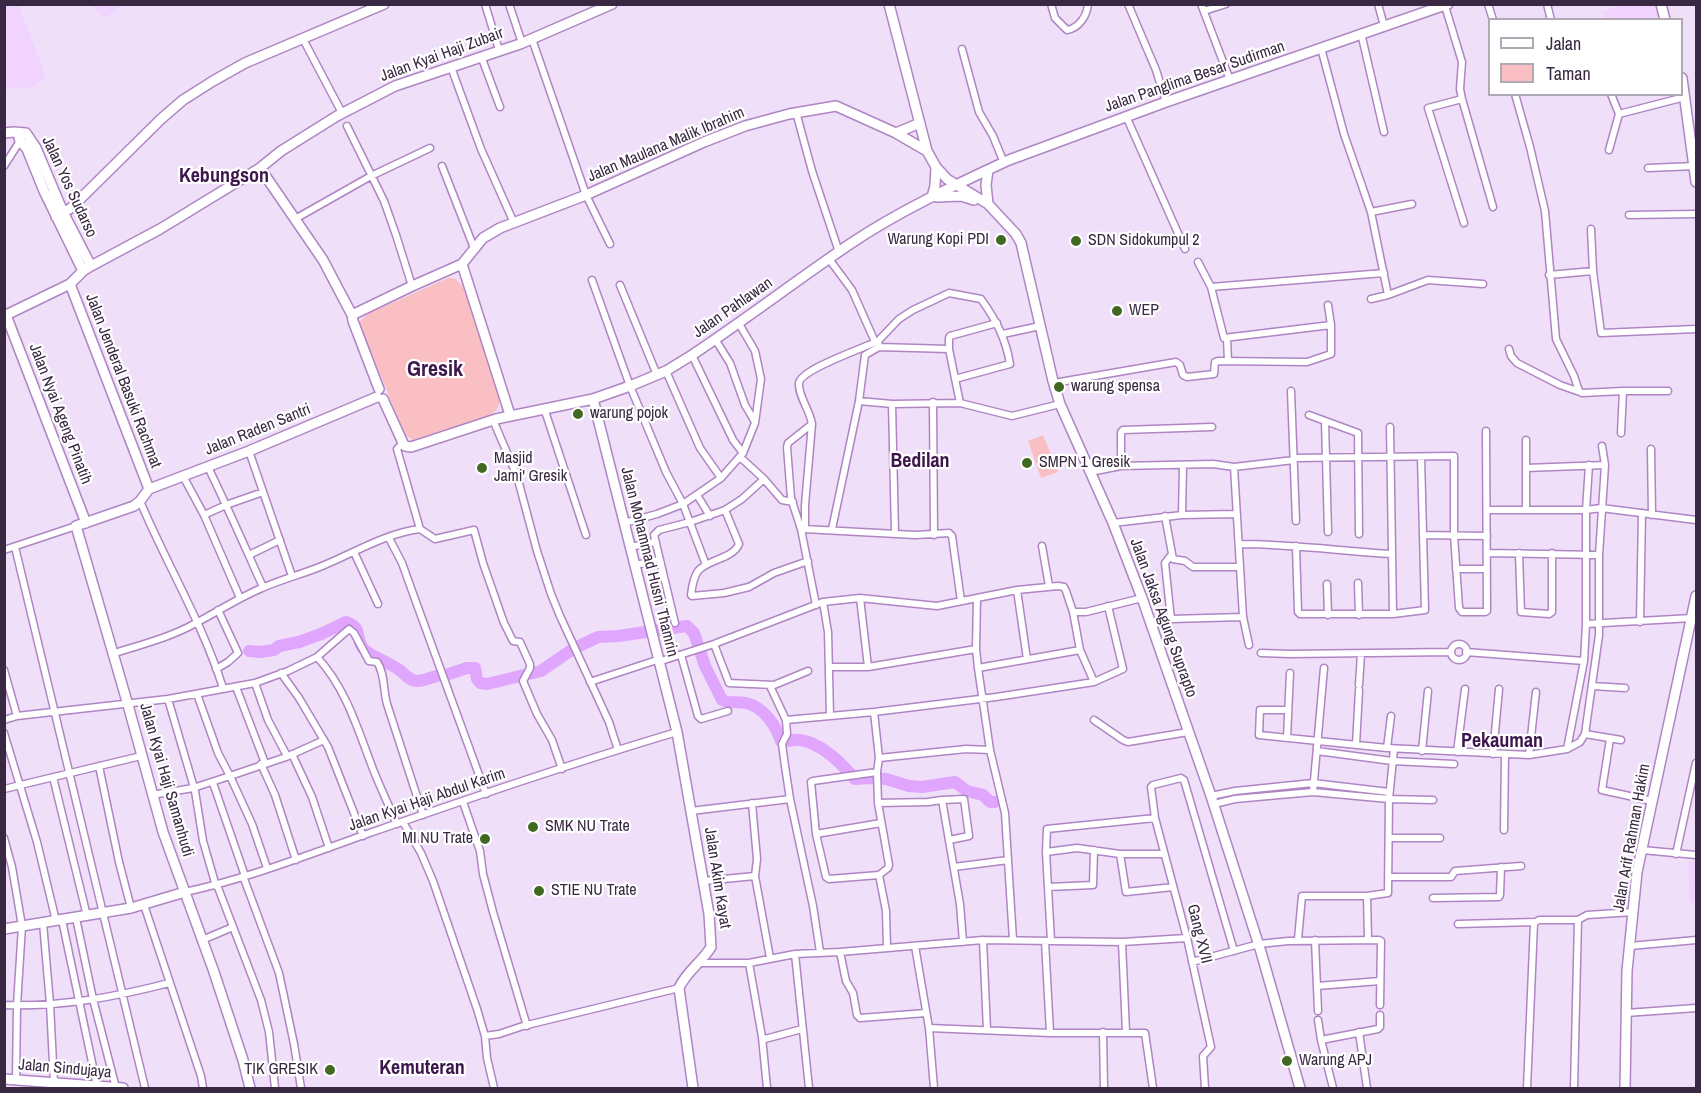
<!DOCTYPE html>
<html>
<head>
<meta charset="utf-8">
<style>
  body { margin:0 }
  #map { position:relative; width:1701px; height:1093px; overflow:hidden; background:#f0dff9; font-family:"Archivo Narrow",sans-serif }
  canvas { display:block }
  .frame { position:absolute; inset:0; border:6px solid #392841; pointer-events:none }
  .legend { position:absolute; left:1488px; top:18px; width:195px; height:78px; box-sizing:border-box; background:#fff; border:2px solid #b0a9b3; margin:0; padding:8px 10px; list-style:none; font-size:18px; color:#392841 }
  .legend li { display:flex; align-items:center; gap:12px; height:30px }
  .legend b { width:30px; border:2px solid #b0a9b3 }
</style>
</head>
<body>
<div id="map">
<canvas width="1701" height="1093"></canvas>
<div class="frame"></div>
<ul class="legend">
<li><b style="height:8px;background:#fff"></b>Jalan</li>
<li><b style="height:16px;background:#fabfc3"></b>Taman</li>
</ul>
</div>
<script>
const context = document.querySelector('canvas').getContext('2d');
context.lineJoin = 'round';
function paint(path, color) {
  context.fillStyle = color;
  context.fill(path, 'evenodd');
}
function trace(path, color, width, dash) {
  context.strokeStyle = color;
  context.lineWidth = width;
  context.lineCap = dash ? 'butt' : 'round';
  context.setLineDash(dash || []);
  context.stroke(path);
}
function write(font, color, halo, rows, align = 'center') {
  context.font = font + ' "Archivo Narrow",sans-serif';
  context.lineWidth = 4.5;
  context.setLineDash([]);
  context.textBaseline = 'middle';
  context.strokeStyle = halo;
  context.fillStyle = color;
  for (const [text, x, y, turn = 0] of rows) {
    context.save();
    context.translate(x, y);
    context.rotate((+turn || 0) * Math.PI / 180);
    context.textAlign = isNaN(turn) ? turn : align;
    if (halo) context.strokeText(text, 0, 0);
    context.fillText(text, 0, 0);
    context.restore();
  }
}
const built = new Path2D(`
  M4,5H23L19,7L46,76L34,87L5,89Z
  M91,5H123L105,18Z
  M1624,5H1658L1662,19H1606L1603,11Z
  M1688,861H1696V901L1690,903Z`);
const green = new Path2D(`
  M448,278H454L463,286L500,396C500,405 498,410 490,415L413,440L405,435L360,325V321L367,314Z
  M1043,435L1058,472L1041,478L1028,441Z`);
const river = new Path2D(`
  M249,651L260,652L274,650L279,646L299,642L321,634L346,622C363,628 355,636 362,647C368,656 392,663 402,672C406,676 411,681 417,681C424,681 433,677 440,675L443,676L467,668H475L477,679L480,683L487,684L541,671L573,649L598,637L618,636L687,626L694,633L705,666L722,700C730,704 737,701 746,703C764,707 776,726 781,741C788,742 794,739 800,740C822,743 842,764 855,779L871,778L886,779L909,786L922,787L955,782L967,791L983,795L990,802H995`);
const street = new Path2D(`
  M485,4L499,50
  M509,4L522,43
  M1051,4L1055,18L1067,30C1079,28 1087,16 1088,4
  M1128,4L1156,70L1166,102
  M1201,4L1230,80
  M1378,4L1384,26
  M1488,4L1493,20
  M1547,4L1551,20
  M1445,6L1462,62L1460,89L1462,99L1493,207
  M1204,11L1226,4
  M1361,33L1384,132
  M303,39L342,113
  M532,39L586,195L610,244
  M1321,48L1344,134L1371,212L1388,295
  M962,49L979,112L993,136L1004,163
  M481,56L500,107
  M451,67L481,149L514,223
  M1515,94L1530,147L1545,211L1556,339L1574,376L1579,391L1582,393L1623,391H1668
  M1611,94L1619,114
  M1462,99L1428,108L1464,223
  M796,112L812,171L839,252
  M1126,116L1185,249
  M347,126L384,201L396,235L412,286
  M1609,150L1619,114L1685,97
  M4,166L20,141
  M442,166L474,248
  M1648,168L1695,166
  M1371,212L1412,204
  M1629,215L1696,214
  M295,219L371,176L430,148
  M1591,229L1593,271L1601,333L1696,329
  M829,259L852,290L875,342
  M1549,275L1593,271
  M592,280L630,386L666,472L683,504L706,565
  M620,285L657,375
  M1211,287L1384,273
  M1371,299L1388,295L1428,280L1483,284
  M1328,305L1331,325
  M1003,334L1040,326
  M1227,338L1228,361
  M715,339L730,363L745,405L755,422
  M879,347L878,341L899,319L913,310L949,293L981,299C996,320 1006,339 1010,364L955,379
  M1509,349L1511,356L1517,363L1560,385L1580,392
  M692,355L733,440L743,453
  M666,371L700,448L721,478
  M1054,383L1176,362L1180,365L1183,375L1187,377L1214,374L1215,362L1218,361L1307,362L1331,354V325L1224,338L1211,287L1198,262
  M1291,391L1296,521
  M859,401L892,404L960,403L1012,416L1060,404
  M933,402L934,535
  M960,403L949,349V338L950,336L997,323
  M892,404L895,533
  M544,408L586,535
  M1309,415L1358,433L1359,534
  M493,420L517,476L537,551L551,594L560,616L609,722L618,750
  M1325,421L1328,532
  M812,424L788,443L787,447L791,498L801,529L816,605
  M1390,427L1393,614
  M1621,433L1623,391
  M1526,440V510
  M403,443L397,449L420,529
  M1651,449L1652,515
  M249,451L292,576
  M740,457L764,479L782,500L793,502
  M1294,458L1454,456V535L1459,608L1462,612H1485L1487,611L1486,431
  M1121,466V432L1123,430L1212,427
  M208,467C227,506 245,547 263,587
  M1234,467L1243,617L1249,645
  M1526,468L1605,465
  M1090,472L1121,466L1213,464L1234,467L1294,460
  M183,476L204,515L240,598
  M697,495L710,516
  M140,501C166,563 203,624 223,688
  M725,510L739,544C733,559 708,559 698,571C693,578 692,587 691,595L692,596L724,593L749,587L774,573L808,561
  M1487,510H1586L1601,508L1696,520
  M204,515L226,505L263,492
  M1182,515L1183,465
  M1165,516L1173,559L1185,561L1193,567H1240
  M624,523L657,514L683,504L721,478L743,453L755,423L761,379L755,351L738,322
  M1113,523L1182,515L1237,514
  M804,529L915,535L949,533L952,536L961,601
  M805,529V505L812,424C810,410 798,396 799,383C801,369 864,348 878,341
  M832,529L859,401L865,355L879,347L949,349
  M1423,535L1487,536
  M389,538L402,563L416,602L486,794
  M1239,544C1290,544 1341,551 1392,554
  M1042,546L1049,586
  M1296,546L1298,612L1300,614H1393L1425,610L1421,457
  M15,547L145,1088
  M630,547L655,542
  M4,550L76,526
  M354,552L378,604
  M1487,553L1599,555
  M1519,553L1521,612L1549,614L1552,612V553
  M249,555L280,540
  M635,565L660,560
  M1456,569H1487
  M1358,583L1359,615
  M1327,584L1328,615
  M1017,590L1027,659
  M860,598L868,667
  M977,598L976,649L978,668L990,750L1005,813L1013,940
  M823,602L828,632L830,716
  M1171,619L1165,563L1172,554
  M1640,622L1642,513
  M675,623L654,535L659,530L690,522L725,510L742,499L764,479
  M1586,624L1692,618
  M1150,625L1171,619L1243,617
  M714,644L729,683L774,685L808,671
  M1451 652a8 8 0 1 1 16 0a8 8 0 1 1-16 0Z
  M1466,652L1584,661
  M1261,653L1290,654L1451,652
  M112,654C139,645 169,638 194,624C217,612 238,598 262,588C282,579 303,574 322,566C354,553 386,533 420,529L435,539L474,530L483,563L504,623L513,641L520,642L530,664V668L523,681L537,714L552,740L562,769
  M681,655L698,716L701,719L728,711
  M317,657C346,688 358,730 373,769C380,787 389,806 397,824
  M658,662L714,644L823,602L860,598L937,606L1017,590L1058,586L1064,587L1066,591L1073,612H1086L1142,598
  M829,667H868L976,649
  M978,668L1080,650L1073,612
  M216,669L228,662L238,653L218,610
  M4,670L17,716
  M281,673L299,698L328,747L363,836
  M590,682L657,660
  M1094,682L1123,669L1108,606
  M255,683L268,720L286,754V757
  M1359,685L1361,654
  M770,686L786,720
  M1592,686L1625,688
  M236,687L265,763
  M168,699L195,791L203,841L216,886
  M1288,710H1260L1259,735L1387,748L1529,755L1567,749L1580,742L1585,734L1599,635V555L1605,465L1602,446
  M874,712L879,758L877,772L878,803L889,865L888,868L879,875L886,911L887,948
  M4,720L17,716L168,699L255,683L288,671L317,657L349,629L354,633L369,661L377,662C385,673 383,690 387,704L423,815
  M1094,720L1123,740L1128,742L1188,732
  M4,733L37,842L56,921
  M1585,734L1621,740
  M1287,738L1290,673
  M1610,739L1602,790L1652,801
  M1356,745L1359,690
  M1387,748L1391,716
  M1567,749L1584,661L1586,624V510L1589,465
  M1317,751L1392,761L1454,764
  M1422,751L1428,691
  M1457,752L1465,689
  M292,754L312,797L329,848
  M1493,754L1499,689
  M1529,755L1536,692
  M879,758L966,749L990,750
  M261,764L275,795L296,860
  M99,766L119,862L131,908
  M877,772L813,781L811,782L816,834L826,877L829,879L879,875
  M53,777L87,916
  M213,783L245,876
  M4,789L141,756
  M1313,792L1324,668
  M152,795L193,788L230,776L218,753L197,694
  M1211,796L1235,791L1313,783L1389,792
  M942,800L964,799L969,836L949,840
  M463,802L480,851L483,874L493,912L527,1026
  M752,803L757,859L755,876L770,958
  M878,803L928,802L942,800L960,904L963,942
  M1214,804L1235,799L1313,792L1389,799L1433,800
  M691,811L790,799
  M403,822L421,853L433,881L477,1009L485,1036L487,1058L494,1088
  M1504,830L1505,754
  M816,834L881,823
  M4,838L12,867L22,926L17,1005L16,1080
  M1389,838H1440
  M1642,850L1696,855
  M1046,852L1077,848L1120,854H1164
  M1120,854L1126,892L1173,887
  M1676,854L1696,763
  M954,867L1008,860
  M267,868L252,824L230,776L286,757L324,740
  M243,876L279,973L294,1044L301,1088
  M1389,877H1451L1455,871L1521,866
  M703,881L755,876
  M217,885L261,1000L269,1032L275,1088
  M1048,887L1093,885L1094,850
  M185,892C246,879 305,856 364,835C467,799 572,763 677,732
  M1367,896L1368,939
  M1433,898L1499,897L1500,895L1501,867
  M144,905L201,1076L203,1088
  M76,918L93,999L116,1088
  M62,920L97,1086
  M1578,920L1587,915L1633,912
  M43,923L50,1004L54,1083
  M1458,924L1535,922
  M1298,939L1302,896H1367L1388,893L1389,799L1394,749
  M202,940L233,927
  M983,940L987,1030
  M1315,940L1318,1011
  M1045,941L1050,1033
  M1051,941L1046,852L1047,829L1155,818
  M1122,942L1126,1032
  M915,946L929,1028L934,1088
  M1630,946L1696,940
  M820,952L813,906L790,799L785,766L782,744L787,734L786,720L874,712L996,697L1094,682L1080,650
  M840,952L846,981L853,993L857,1015L860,1018L926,1013
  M795,954L809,1088
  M1192,962L1259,944L1288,941L1379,940L1381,941L1380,1005
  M700,963H749L795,954L840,952L983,940L1122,942L1187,938
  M749,963L762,1037L767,1088
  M1317,986L1380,981
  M4,1005C61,1007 115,997 169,983
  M1626,1013L1696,1008
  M1318,1020L1321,1040L1333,1088
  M929,1028L1050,1033H1145L1153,1088
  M1103,1032L1104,1088
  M1359,1032L1367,1088
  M485,1036L499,1034L523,1026L679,988
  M762,1037L765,1039L802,1029
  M1321,1040L1378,1029L1380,1027V1015
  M1205,1088L1203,1056L1211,1047L1187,938L1155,818L1151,787L1153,785L1181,778L1184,780L1234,951
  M1527,1088L1534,923L1539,920H1578L1574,1088`);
const secondary = new Path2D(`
  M889,4L927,151L936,167L947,179L988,204L1016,234L1021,243L1053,381L1060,404L1113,523L1142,598L1211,796L1261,952L1300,1088
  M1661,4L1665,20
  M1682,78L1696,182
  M4,133L14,132L26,133L36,148L63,212L91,266
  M896,133L920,123
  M21,134L19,138L20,141L27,149L44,191L83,271
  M260,168L323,260L352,315
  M988,170L986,185L988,204
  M932,197L935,186L936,167
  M937,197L961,196L974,200
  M56,217L71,208L161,119L183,100L213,81L245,63L384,4
  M462,264L483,238L500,228L586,195L704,142L745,126L789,114L836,106L896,133L927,151
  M70,284L149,489
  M6,315L86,523
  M4,316L70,284L83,271L91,266L160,229L260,168L281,151L337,116L395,86L520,44L612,4
  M379,389L353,321L352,315L410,287L462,264L510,415
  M383,399L403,443L405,446L411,447L496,419L593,399L630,386L666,371L692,355C746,319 797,280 850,244C899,211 955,185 1009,160L1166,102L1448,4
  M593,399L677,732L709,914L711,947C702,962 686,972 679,988L693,1088
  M4,929L131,908L185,892
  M4,1079L123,1088
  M250,1088L243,1060L214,972L163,832L128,705L76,526L134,506L140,501L149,489L249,451L377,397
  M1625,1088L1627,971L1637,872L1696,596`);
const markers = [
  [1001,240,6,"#416924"],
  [1076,241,6,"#416924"],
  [1117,311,6,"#416924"],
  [1059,387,6,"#416924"],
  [578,414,6,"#416924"],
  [1027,463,6,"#416924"],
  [482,468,6,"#416924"],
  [533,827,6,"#416924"],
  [485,839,6,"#416924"],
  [539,891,6,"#416924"],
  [1287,1061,6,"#416924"],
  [330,1070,6,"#416924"]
];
const streetNames = [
  ["Jalan Kyai Haji Zubair",442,55,-20],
  ["Jalan Panglima Besar Sudirman",1195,77,-19],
  ["Jalan Maulana Malik Ibrahim",666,145,-23],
  ["Jalan Yos Sudarso",69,187,65],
  ["Jalan Pahlawan",733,308,-35],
  ["Jalan Jenderal Basuki Rachmat",123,381,69],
  ["Jalan Nyai Ageng Pinatih",60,414,69],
  ["Jalan Raden Santri",258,430,-22],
  ["Jalan Mohammad Husni Thamrin",649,562,76],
  ["Jalan Jaksa Agung Suprapto",1163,618,70],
  ["Jalan Kyai Haji Samanhudi",166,780,74],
  ["Jalan Kyai Haji Abdul Karim",427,800,-19],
  ["Jalan Arif Rahman Hakim",1632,838,-80],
  ["Jalan Akim Kayat",717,878,81],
  ["Gang XVII",1199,934,76],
  ["Jalan Sindujaya",65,1069,5]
];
const poiNames = [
  ["Warung Kopi PDI",989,240,"right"],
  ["SDN Sidokumpul 2",1088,241],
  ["WEP",1129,311],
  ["warung spensa",1071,387],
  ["warung pojok",590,414],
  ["Masjid",494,459],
  ["Jami' Gresik",494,477],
  ["SMPN 1 Gresik",1039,463],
  ["SMK NU Trate",545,827],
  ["MI NU Trate",473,839,"right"],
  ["STIE NU Trate",551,891],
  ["Warung APJ",1299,1061],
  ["TIK GRESIK",318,1070,"right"]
];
const quarterNames = [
  ["Kebungson",224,177],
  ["Bedilan",920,462],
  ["Pekauman",1502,742],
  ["Kemuteran",422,1069]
];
const districtNames = [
  ["Gresik",435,370]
];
paint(built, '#f0d3ff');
paint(green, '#fabfc3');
trace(river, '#e0a5fd', 12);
trace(street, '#af85c4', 9);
trace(secondary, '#af85c4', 12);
trace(street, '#fff', 6);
trace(secondary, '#fff', 9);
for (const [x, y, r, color] of markers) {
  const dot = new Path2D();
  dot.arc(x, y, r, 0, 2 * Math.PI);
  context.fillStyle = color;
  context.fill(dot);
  trace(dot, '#fff', 2);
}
write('16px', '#392841', '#fff', streetNames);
write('16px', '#392841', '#fff', poiNames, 'left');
write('bold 20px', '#3c164c', '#fff', quarterNames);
write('bold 22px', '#3c164c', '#fff', districtNames);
</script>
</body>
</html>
